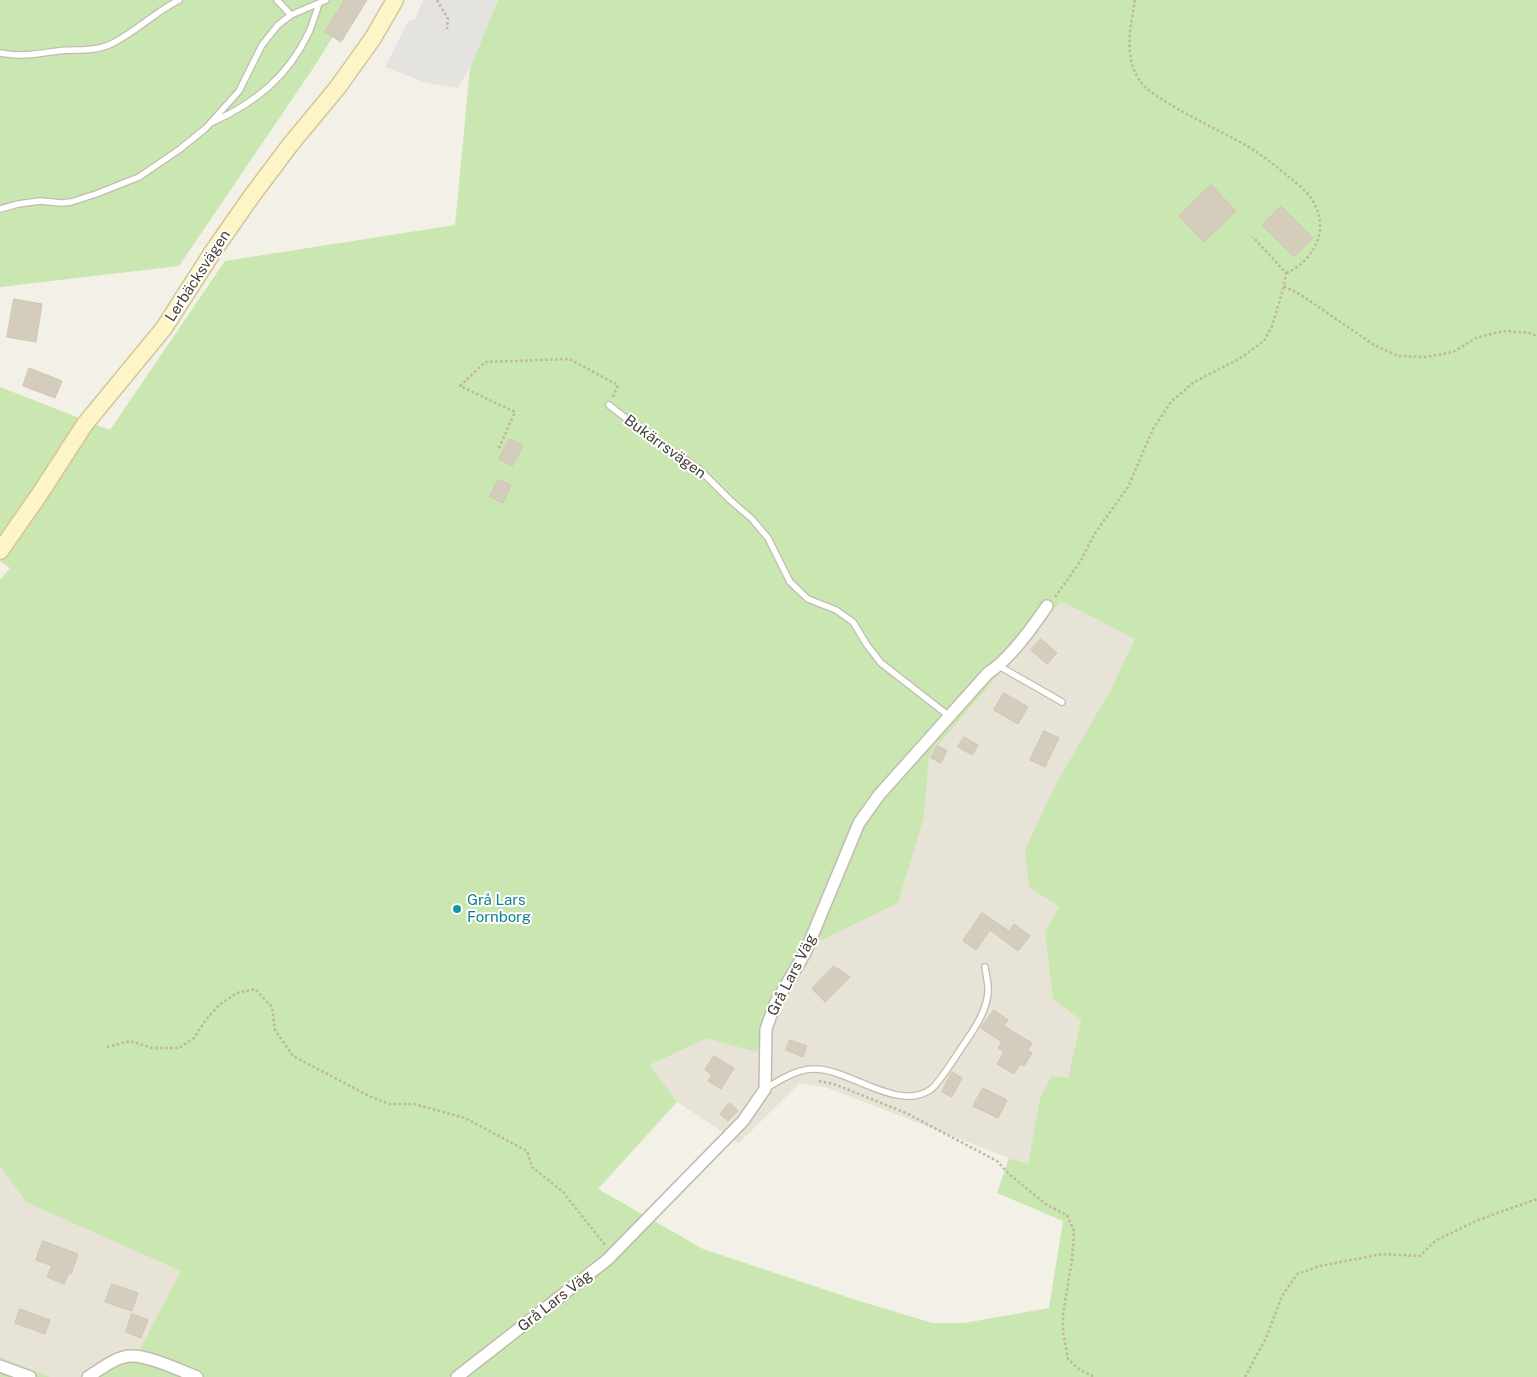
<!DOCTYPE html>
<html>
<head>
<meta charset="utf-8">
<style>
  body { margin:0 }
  canvas { display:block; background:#f3f1e7 }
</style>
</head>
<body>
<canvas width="1537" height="1377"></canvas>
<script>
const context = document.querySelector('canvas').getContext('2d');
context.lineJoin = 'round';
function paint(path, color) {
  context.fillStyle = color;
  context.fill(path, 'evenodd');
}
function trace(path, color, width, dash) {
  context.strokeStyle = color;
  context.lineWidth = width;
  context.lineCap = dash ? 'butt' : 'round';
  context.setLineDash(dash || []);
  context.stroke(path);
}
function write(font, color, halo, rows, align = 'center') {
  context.font = font + ' "Public Sans",sans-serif';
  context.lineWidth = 4;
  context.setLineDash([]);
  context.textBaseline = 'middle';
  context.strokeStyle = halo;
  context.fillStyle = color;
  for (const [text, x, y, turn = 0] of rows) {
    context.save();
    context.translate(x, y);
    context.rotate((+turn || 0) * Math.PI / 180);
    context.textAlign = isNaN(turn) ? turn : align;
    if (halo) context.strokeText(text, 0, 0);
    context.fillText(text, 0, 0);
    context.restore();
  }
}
const residential = new Path2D(`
  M1061,601L1135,639L1109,693L1059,905L1045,932L1081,1020L1068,1078L1040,1098L1028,1164L1009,1158L825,1087L800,1083L739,1143L677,1102L650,1065L707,1038L756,1051L775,1015L820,941L898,903L924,817L929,756Z
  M0,1166L27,1202L182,1271L140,1349L113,1358L83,1377H50L0,1358Z`);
const green = new Path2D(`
  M0,0H355L316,64L179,266L0,287Z
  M498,0H1537V1377H83L113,1358L140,1349L181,1271L26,1202L0,1166V580L10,568L0,561V387L110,430L225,261L455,225L470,68ZM1061,601L1135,639L1109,693L1055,786L1025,850L1029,887L1059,906L1045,932L1053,999L1081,1020L1068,1078L1052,1076L1040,1098L1028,1164L1009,1158L997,1193L1063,1221L1049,1308L964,1323H932L850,1298L703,1249L598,1189L677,1102L650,1065L707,1038L756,1052L775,1015L820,941L898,903L924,817L929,756Z
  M0,1357L50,1377H0Z`);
const parking = new Path2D(`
  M423,0H498L470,68L457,88L427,83L385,67L408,21L415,19Z`);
const building = new Path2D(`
  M345,0H367L341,42L325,32Z
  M1211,185L1236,211L1204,242L1179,216Z
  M1281,206L1313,238L1294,257L1262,225Z
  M14,299L42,304L36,342L7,337Z
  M29,368L62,381L55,398L23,386Z
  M510,439L523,446L512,466L499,459Z
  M498,480L511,485L503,503L490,497Z
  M1041,639L1057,653L1047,664L1031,650Z
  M1004,693L1028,707L1018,724L994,710Z
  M1044,731L1059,738L1045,767L1030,760Z
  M964,737L978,745L972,755L958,747Z
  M937,746L947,750L941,763L931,758Z
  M982,913L1009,931L1014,924L1030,936L1018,951L990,930L976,950L963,941Z
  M834,966L850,977L825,1002L812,989Z
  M994,1010L1008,1020L1004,1026L1032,1043L1028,1050L1032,1053L1024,1066L1020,1064L1014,1074L997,1064L1004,1052L998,1048L1002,1042L981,1028Z
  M790,1040L807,1046L803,1057L786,1050Z
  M714,1056L734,1068L721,1089L708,1081L712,1075L705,1070Z
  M952,1072L962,1078L952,1097L942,1092Z
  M983,1088L1007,1100L998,1118L973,1106Z
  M730,1103L738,1111L728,1121L720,1114Z
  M43,1241L78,1254L71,1274L69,1273L64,1284L47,1277L52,1266L36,1260Z
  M112,1284L138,1293L132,1311L105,1302Z
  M20,1309L50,1320L45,1334L15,1323Z
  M132,1314L148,1320L141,1338L126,1332Z`);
const path = new Path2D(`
  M437,0L448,19L447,29
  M1135,0C1130,30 1122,62 1145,87C1148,90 1153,93 1157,96C1185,115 1217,129 1247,146C1262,155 1276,166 1290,178C1299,185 1310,194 1315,205C1321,217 1322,229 1317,242C1312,255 1299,268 1286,273
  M1284,286L1301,295L1374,345L1398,356L1426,357L1453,352L1478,337L1504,331L1529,333L1537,336
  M499,448L515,412L460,386L485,362L569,359L618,385L613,397
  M1055,597L1080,562L1095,533L1128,487L1153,429L1171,402L1194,382L1239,359L1264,341L1272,326L1284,286L1286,273L1253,237
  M107,1047L130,1041L152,1048H179L194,1038L205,1021L219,1005L237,993L255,989L272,1007L275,1030L293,1056L369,1096L389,1104H414L465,1118L527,1151L532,1167L563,1192L605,1245
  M819,1081L834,1084L906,1113L997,1161L1010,1175L1047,1205L1067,1215L1074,1231L1072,1260L1063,1314V1332L1068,1359L1080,1370L1095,1377
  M1245,1377L1266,1338L1282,1296L1297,1274L1320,1266L1382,1254L1420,1256L1435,1241L1478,1220L1537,1199`);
const lane = new Path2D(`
  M277,0L291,15
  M0,53C22,57 36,54 58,51C75,49 95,52 111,44C136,32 155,12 179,0
  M211,123C255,103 288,77 309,32C313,23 316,13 319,3
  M0,209L18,204L40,201L62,203L71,202L96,194L139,177L180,149L206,128L239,91L262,45L278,25L291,15L326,0
  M609,405L637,427L698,468L730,500L752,519L768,538L790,582L808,599L836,610L853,622L867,645L881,663L949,716
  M999,666L1062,702
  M765,1089C780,1080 796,1069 814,1069C848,1068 897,1112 930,1090C938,1085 956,1056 962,1047C973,1031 986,1013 988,993C989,985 986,975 985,967`);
const street = new Path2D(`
  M0,1366L30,1377
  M88,1377C101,1369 115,1357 130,1356C148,1355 179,1370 197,1377
  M457,1377L607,1260L743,1121L765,1089L766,1029L775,1004L805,953L859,823L879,795L988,673C1010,659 1032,628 1047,606`);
const secondary = new Path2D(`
  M0,551L39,495L85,424L164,328L214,250L251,197L290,145L338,87L373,38L395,0`);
const markers = [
  [457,909,5,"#0f9aa8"]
];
const streetNames = [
  ["Lerbäcksvägen",198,276,-57],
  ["Bukärrsvägen",665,447,36],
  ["Grå Lars Väg",792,975,-63],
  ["Grå Lars Väg",555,1301,-38]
];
const cultureNames = [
  ["Grå Lars",467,900],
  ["Fornborg",467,917]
];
paint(residential, '#e7e3d6');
paint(green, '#cae6b1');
paint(parking, '#e4e3df');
paint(building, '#d4cdbd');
trace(building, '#cfc6b0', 1);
trace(lane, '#c1bcad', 8);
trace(street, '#c1bcad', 14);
trace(secondary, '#d2c798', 19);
trace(path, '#c0b69c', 2.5, [2.5, 2.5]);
trace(lane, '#fff', 5.5);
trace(street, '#fff', 11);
trace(secondary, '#fdf5c8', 16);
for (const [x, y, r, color] of markers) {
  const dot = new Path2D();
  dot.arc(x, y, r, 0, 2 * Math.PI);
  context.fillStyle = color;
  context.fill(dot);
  trace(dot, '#fff', 2);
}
write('15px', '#464136', '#fff', streetNames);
write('15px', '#0d838f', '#fff', cultureNames, 'left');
</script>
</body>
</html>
